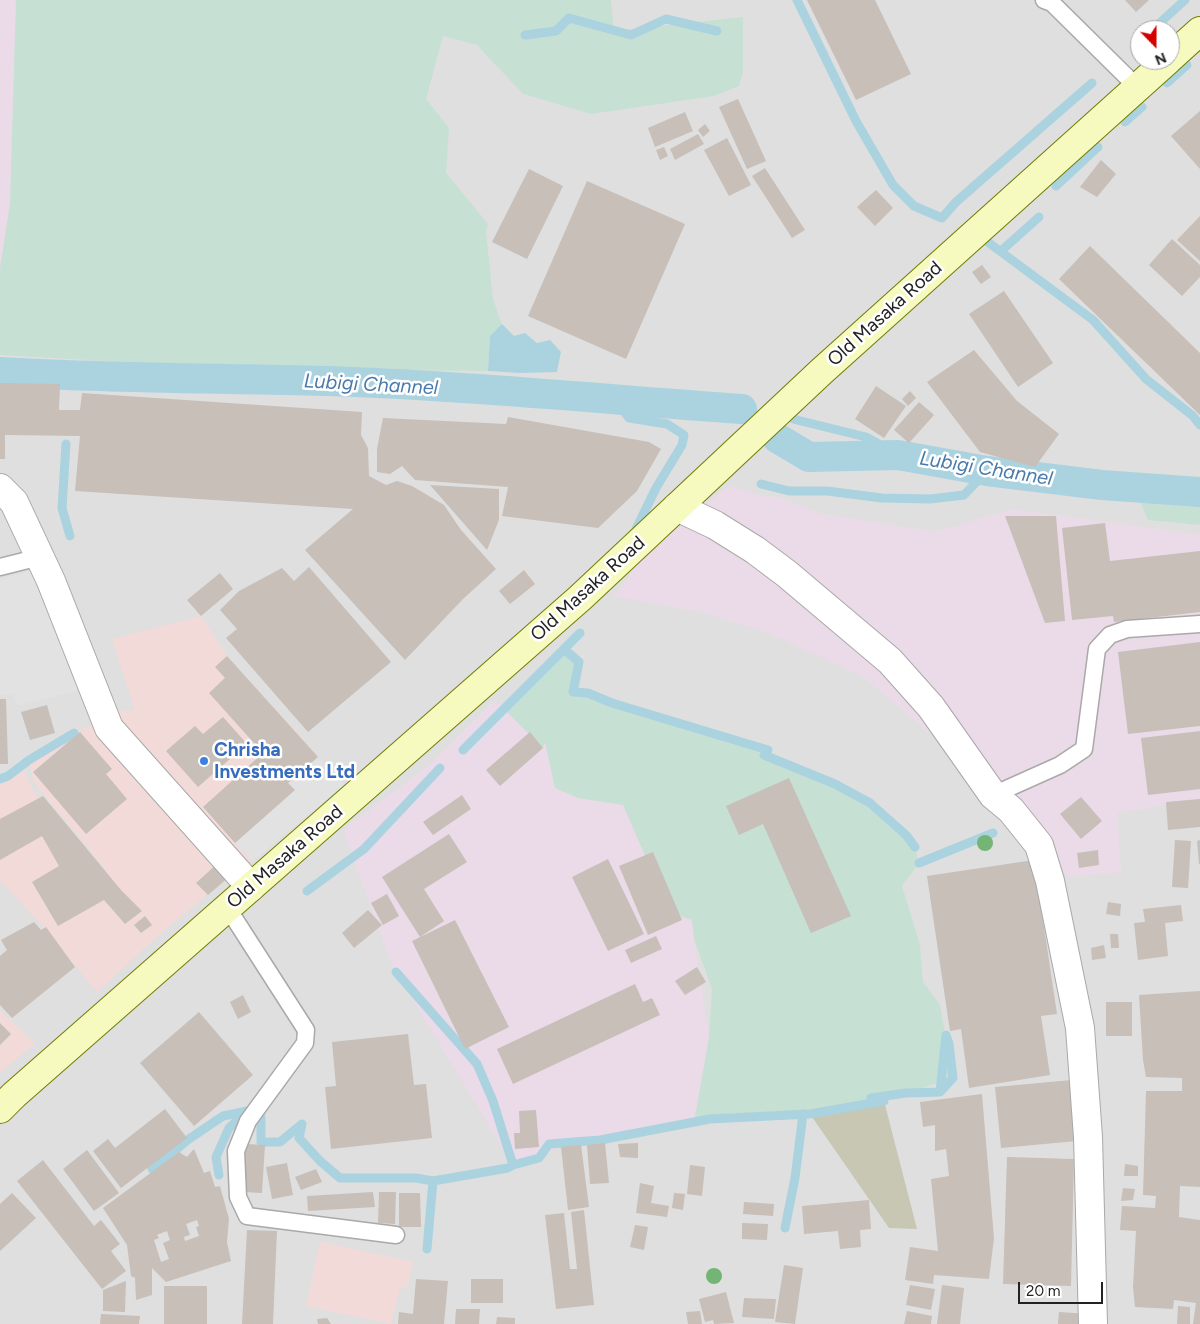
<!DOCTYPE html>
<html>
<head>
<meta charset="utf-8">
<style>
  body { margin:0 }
  #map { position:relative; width:1200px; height:1324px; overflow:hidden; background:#f2efe9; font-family:Figtree,sans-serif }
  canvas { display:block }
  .north { position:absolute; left:1130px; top:20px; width:50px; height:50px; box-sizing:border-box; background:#fff; border:1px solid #a7a7a7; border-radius:50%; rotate:158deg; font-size:14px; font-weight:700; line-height:20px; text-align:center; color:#222 }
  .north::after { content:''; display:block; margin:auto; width:18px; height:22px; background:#d40000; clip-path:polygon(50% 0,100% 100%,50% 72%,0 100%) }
  .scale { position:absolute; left:1018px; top:1282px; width:85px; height:22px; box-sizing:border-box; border:2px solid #222; border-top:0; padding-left:6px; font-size:15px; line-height:18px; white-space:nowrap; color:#222; -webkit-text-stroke:4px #fff; paint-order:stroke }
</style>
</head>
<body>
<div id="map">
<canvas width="1200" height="1324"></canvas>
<div class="north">N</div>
<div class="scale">20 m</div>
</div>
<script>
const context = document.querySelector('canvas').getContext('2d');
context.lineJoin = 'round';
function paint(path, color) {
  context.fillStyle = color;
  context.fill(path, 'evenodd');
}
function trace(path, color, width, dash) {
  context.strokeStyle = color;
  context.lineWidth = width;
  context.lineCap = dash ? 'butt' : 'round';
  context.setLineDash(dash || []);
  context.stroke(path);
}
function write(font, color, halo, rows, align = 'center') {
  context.font = font + ' Figtree,sans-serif';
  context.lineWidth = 5;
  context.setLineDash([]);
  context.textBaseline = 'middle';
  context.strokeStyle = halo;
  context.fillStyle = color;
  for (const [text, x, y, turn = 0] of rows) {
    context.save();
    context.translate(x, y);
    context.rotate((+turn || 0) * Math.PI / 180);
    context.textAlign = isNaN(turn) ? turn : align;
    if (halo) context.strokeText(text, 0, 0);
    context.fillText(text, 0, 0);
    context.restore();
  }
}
const residential = new Path2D(`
  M0,0H1200V1324H0ZM1140,30H1170V60H1140Z`);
const commercial = new Path2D(`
  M201,616L227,656L344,785L243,867L121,727L119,711L135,710L112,639Z
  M95,723L230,876L160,934L97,992L39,922L0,880V779L8,776L29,760ZM29,761L33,781L110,875L33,791L23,768Z
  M0,1011L35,1043L0,1073Z
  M320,1242L413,1262L407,1288L400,1287L391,1324L306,1306Z`);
const industrial = new Path2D(`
  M0,0H16L10,204L0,268Z
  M729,486L762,496L776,497L822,514L936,532L1012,509L1200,535V799L1117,813L1121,872L1068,877L1006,798L862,676L768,633L705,613L614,596L645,554Z
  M495,700L530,732L543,747L544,739L578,798L623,805L694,915V939L709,1038L694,1122L600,1140L549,1144L539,1158L513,1165L396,972L388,954L343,830L431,764Z`);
const construction = new Path2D(`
  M884,1101L917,1229L889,1228L810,1114Z`);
const wetland = new Path2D(`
  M16,0H611L614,31L743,17V72L739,86L714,96L591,114L523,94L477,45L443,36L426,99L449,128L446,173L488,224L486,232L493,299L502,324L490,336L488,371L247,369L0,355V268L10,204Z
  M1134,487L1200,492V525L1148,520Z
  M564,649L579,662L574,692L588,693L612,703L707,732L784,762L835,784L870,803L906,835L915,847L919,863L902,886L920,945L923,982L940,1005L953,1078L906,1093L873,1098L884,1101L810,1114L710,1119L694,1122L709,1038L712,989L694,939L692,920L670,913L623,805L578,798L555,788L545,742L543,748L504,709Z`);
const parking = new Path2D(`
  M32,571L79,690L18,706L13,695L0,694V579Z
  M318,757L344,785L252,862L235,843L295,790L288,783Z`);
const water = new Path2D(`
  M502,324L514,336L525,333L537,343L550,340L561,352L557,372L520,373L488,371L490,336Z`);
const stream = new Path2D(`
  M797,0L856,121L893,185L914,206L942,218L956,202L1092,83
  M1152,30L1185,0
  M525,35L556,31L569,18L631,35L666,19L717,31
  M1136,45L1140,41
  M1167,83L1187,65
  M1125,122L1142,107
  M1056,186L1098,147
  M985,240L1093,320L1146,379L1193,416L1200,425
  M1001,251L1039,217
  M616,400L629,418L667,424L684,435L682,445L656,488L634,533
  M793,419L866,437L898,455
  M66,444L62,508L70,536
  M761,484L789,491H827L882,498L930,499L964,495L987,471
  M564,649L579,662L573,692L588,693L612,703L768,750L764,755L835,784L870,803L906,835L915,847
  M463,750L580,633
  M0,779L8,776L29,760L74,733
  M919,863L993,833
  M307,891L364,849L440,768
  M396,972L477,1064L493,1101L513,1165
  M152,1169L189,1139L223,1116L247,1111
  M219,1175L216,1157L229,1128L247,1111L261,1117V1142H280L302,1124L299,1138L320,1161L340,1178H416L433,1181
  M785,1228L795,1178L803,1114
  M427,1249L433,1181L508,1168L513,1165L539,1158L549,1144L600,1140L710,1119L810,1114L884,1101L871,1098L906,1093L940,1092L953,1078L949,1044L946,1035L940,1092`);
const canal = new Path2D(`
  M0,372C118,379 236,378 354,382C484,387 613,400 742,409
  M777,438L809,457L898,455L987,471L1102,485L1200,492`);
const building = new Path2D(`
  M807,0H875L911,74L856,100Z
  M1125,0H1149L1136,12Z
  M738,99L766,161L747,169L719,107Z
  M1200,111V169L1171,136Z
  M685,112L693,131L655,147L648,128Z
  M705,124L710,131L703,137L698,130Z
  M698,134L704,144L675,160L670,149Z
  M727,138L751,185L729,196L704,150Z
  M664,147L668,156L660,160L656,150Z
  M1101,160L1116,174L1097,197L1080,187Z
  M765,168L805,230L792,238L752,176Z
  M529,169L563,186L527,259L492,242Z
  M587,181L685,224L626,359L528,316Z
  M876,190L893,208L875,226L857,207Z
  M1200,216V261L1177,240Z
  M1172,239L1200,265V277L1182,296L1149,265Z
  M1090,246L1200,353V415L1059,279Z
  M982,265L991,277L981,284L972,272Z
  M1004,291L1053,363L1018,387L969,314Z
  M974,350L1017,401L1059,434L1035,467L980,452L927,382Z
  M0,383L60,384L59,410H80L82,393L362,412L361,435L368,448L369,476L386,485L397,481L412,486L444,505L461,530L496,569L463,599L405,660L305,550L353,509L75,491L80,436L5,435V459H0Z
  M876,386L906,406L884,438L855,419Z
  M910,391L916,398L908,406L902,399Z
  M919,402L934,415L909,443L894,430Z
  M508,417L649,442L661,449L637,491L598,528L502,516L508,487L415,480L402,466L390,474L377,472V449L383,418L506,424Z
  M430,485L499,489V520L487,550Z
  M1005,516H1056L1065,621L1045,623Z
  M1105,523L1110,561L1200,551V612L1114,622L1113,616L1072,620L1062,528Z
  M309,567L391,662L308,732L226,638L237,629L220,610L239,591L282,568L294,581Z
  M524,570L535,584L510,604L499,591Z
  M220,573L233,589L201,616L187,600Z
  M1200,642V726L1128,734L1118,652Z
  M227,656L318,757L288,783L295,790L235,843L203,807L263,753L209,693L225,678L215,667Z
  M0,699H6L8,764H0Z
  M47,705L55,733L30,740L21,712Z
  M223,717L247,744L198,787L166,751L195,726L203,734Z
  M1200,731V789L1148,795L1141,738Z
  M80,732L112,769L106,774L127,799L86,834L33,772Z
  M530,732L543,748L500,786L486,770Z
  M789,778L851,916L811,933L763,824L739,835L726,806Z
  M462,795L471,809L433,835L423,822Z
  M43,796L121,890L142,911L125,924L104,900L58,926L32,882L59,866L42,836L0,860V819Z
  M1081,797L1102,821L1081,839L1060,814Z
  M1200,799V827L1168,830L1166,802Z
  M449,834L467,862L424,889L444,921L420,937L382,877Z
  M1175,840L1191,841L1188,888L1172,887Z
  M1200,840V864H1199L1197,841Z
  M1098,850L1099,865L1079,868L1077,853Z
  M653,852L682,920L648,935L619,866Z
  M608,859L644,934L608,951L572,877Z
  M1034,860L1057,1014L1041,1016L1050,1075L969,1088L961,1029L950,1031L927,876Z
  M218,863L230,876L208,895L196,883Z
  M387,894L399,916L383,925L371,903Z
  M1108,902L1121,904L1120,916L1106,914Z
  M1181,905L1183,921L1165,923L1168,956L1138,960L1134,923L1145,922L1143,909Z
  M368,910L382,925L354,948L342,933Z
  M145,916L152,925L141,933L134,925Z
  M455,920L509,1027L465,1049L412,941Z
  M34,922L41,930L46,927L75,967L12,1018L0,1005V956L7,950L1,940Z
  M1110,934H1118L1119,948H1111Z
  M656,936L662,949L631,963L625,950Z
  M1104,945L1106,958L1092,960L1091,948Z
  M697,967L706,982L685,995L675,981Z
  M635,984L643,1002L652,998L660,1015L513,1084L497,1049Z
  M1200,991V1187L1180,1186L1179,1217L1200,1220V1324H1193L1196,1303L1174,1300L1173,1309L1135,1307L1133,1287L1136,1231L1120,1230L1122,1206L1155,1208L1156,1196L1143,1195L1146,1091H1182V1078L1146,1077L1143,1060L1139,995Z
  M243,995L251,1012L238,1019L230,1002Z
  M1106,1002H1132V1036H1106Z
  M199,1012L253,1075L194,1126L140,1063Z
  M0,1023L11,1034L0,1045Z
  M408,1034L414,1085L426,1084L432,1138L331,1149L325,1087L336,1086L332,1042Z
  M1072,1080L1077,1141L1001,1148L995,1087Z
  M982,1094L994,1238L989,1279L934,1275L933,1284L905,1280L910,1247L938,1251L931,1179L949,1176L946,1149L935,1151V1125L923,1127L920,1102Z
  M165,1109L187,1138L121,1188L93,1151L108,1139L115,1148Z
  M536,1110L539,1147L515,1149L514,1133H520L519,1111Z
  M605,1143L609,1183L590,1184L587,1145Z
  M638,1143V1158L620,1157L618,1144Z
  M246,1144L265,1145L262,1193L243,1192Z
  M581,1145L589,1207L568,1210L561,1147Z
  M194,1149L204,1173L210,1171L215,1187L220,1186L229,1219L227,1242L231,1261L166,1282L152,1268V1295L136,1300L135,1278L131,1276L127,1245L103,1208L179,1152L187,1157ZM197,1220L199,1226L196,1227L199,1236L185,1241L184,1237L190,1235L186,1224ZM167,1231L170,1240L163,1243L169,1259L161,1262L154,1240L159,1238L157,1235Z
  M87,1150L119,1193L94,1211L63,1169Z
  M1007,1157L1074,1159L1071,1286L1003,1284Z
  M43,1160L94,1226L101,1220L120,1244L111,1251L126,1271L102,1289L17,1181Z
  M287,1163L293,1195L272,1199L266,1167Z
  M1125,1164L1138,1166V1176H1124Z
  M690,1165L705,1167L702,1196L687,1194Z
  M316,1169L322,1182L301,1190L295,1177Z
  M640,1183L654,1186L651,1203L669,1206L667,1217L636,1213Z
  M1123,1188L1135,1189L1133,1200L1121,1201Z
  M373,1192L375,1207L308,1211L307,1196Z
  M379,1192H396L395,1224L378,1223Z
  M12,1193L36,1218L0,1251V1204Z
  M399,1193H420L421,1227H399Z
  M674,1193L685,1194L683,1210L672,1208Z
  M869,1200L871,1229L860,1230L861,1247L840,1249L838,1231L804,1234L802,1206Z
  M744,1202L774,1204L773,1216L743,1214Z
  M584,1210L594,1305L556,1309L545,1215L564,1213L570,1269H577L571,1212Z
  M742,1223L768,1224L767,1240L742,1239Z
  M635,1225L648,1227L644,1250L630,1247Z
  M247,1230L277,1231L273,1324H242Z
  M784,1265L803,1268L795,1324L775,1322Z
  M416,1279L448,1281L444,1324H398L399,1312L413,1314Z
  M471,1279H503V1303H471Z
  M126,1281L125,1312L103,1311V1290Z
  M910,1285L935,1289L931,1310L906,1305Z
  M942,1285L964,1288L960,1324H937Z
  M164,1286H207V1324H164Z
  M726,1292L734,1323L714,1324L713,1320L705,1322L699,1299Z
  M744,1298L776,1299L774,1319L742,1317Z
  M1178,1306L1190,1307V1324H1177Z
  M456,1309H480L479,1324H455Z
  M700,1311L702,1324H688L686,1312Z
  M907,1311L932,1316L931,1324H904Z
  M1059,1312L1090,1314L1089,1324H1058Z
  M101,1314L140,1316L139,1324H100Z
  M497,1317L515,1318V1324H496Z
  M327,1318L331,1324H318L317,1319Z`);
const service = new Path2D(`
  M1044,0L1052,3L1138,88
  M0,567L40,557
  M993,795L1060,765L1084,749L1097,649L1110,635L1127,629L1200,624
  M227,907L306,1030L305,1043L248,1121L236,1151L238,1197L247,1216L396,1235`);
const minor = new Path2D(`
  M0,488L14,502L51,581L109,728L251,887
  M677,507L715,525L755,550L787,574L890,661L931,707L993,795L1011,810L1039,845L1050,881L1080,1028L1088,1137L1093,1324`);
const secondary = new Path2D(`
  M1170,58L1200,31
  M0,1109L14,1095L580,598L822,371L1168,60`);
const trees = [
  [985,843],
  [714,1276]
];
const markers = [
  [204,761,5,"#3f7fe0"]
];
const streetNames = [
  ["Old Masaka Road",885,314,-42],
  ["Old Masaka Road",588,589,-42],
  ["Old Masaka Road",285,857,-41]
];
const shopNames = [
  ["Chrisha",214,750],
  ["Investments Ltd",214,772]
];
const waterNames = [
  ["Lubigi Channel",371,385,3],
  ["Lubigi Channel",986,469,9]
];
paint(residential, '#e0dfdf');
paint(commercial, '#f2dad9');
paint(industrial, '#ebdbe8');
paint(construction, '#c7c7b4');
paint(wetland, '#c6e0d4');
paint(parking, '#e2e2e2');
paint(water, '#aad3df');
trace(stream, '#aad3df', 9);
trace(canal, '#aad3df', 30);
paint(building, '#c7bfb8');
trace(service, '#a9a9a9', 19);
trace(minor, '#a9a9a9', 30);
trace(secondary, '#707d05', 30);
trace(service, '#fff', 16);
trace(minor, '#fff', 28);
trace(secondary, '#f7fabf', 28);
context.fillStyle = '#74b475';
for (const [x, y] of trees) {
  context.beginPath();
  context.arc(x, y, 8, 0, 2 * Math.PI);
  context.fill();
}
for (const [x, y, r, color] of markers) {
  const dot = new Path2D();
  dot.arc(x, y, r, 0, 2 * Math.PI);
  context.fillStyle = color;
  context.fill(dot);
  trace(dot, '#fff', 2);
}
write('19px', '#222', '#fff', streetNames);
write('bold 19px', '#366cbe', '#fff', shopNames, 'left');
write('italic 20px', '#4a7aab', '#fff', waterNames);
</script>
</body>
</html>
